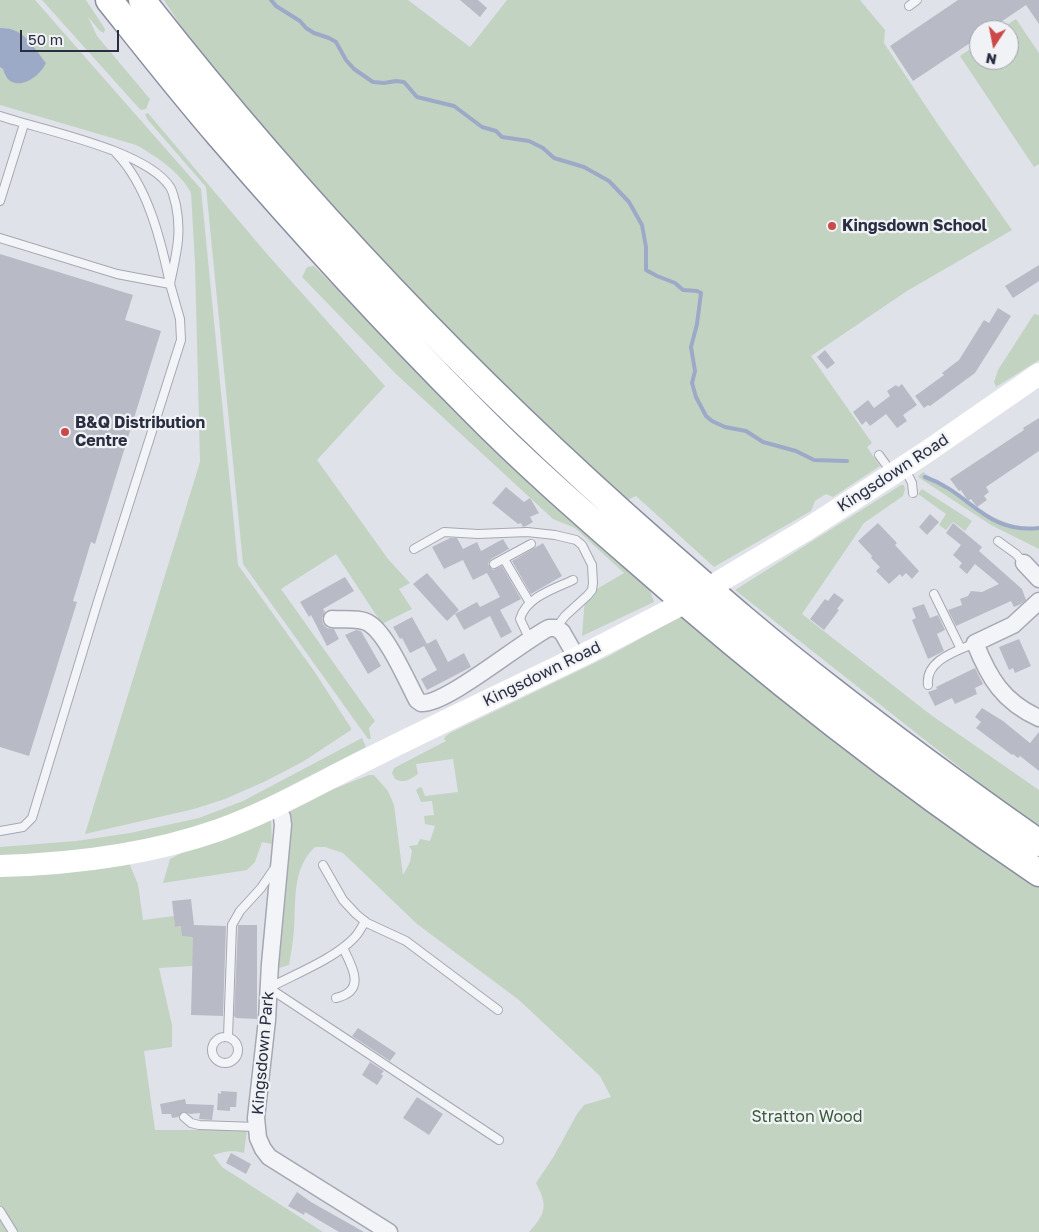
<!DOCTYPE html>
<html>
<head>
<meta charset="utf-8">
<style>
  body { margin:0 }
  #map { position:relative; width:1039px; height:1232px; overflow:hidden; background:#e0e2e9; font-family:"Golos Text",sans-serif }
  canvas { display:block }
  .north { position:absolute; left:969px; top:20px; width:50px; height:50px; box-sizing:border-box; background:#f0f2f6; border:1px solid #a0a4ad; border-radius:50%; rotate:191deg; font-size:14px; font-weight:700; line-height:20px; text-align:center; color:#292e40 }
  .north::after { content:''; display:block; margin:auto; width:18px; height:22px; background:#cc4948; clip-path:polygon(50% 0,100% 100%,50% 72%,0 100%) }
  .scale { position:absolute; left:20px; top:30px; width:99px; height:22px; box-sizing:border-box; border:2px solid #292e40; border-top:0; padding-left:6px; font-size:15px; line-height:18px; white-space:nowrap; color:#292e40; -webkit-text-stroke:4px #f0f2f6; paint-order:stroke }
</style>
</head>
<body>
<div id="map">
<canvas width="1039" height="1232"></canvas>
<div class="north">N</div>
<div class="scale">50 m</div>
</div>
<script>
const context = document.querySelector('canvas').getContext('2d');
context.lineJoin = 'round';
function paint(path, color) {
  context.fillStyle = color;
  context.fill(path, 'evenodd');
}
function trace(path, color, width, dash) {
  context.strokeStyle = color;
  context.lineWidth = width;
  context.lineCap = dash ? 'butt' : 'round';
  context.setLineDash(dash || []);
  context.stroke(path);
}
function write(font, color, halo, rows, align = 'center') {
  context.font = font + ' "Golos Text",sans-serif';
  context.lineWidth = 4.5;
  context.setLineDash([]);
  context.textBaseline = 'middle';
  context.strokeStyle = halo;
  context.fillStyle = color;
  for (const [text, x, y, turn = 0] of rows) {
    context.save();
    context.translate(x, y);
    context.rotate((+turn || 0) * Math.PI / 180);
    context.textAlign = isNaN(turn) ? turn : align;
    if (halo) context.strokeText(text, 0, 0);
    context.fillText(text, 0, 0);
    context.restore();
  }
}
const green = new Path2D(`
  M0,0H35L201,189L238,565L314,671L351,728V730L304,761L266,781L225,799L194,809L85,834L200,462L195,264L191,193C180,172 156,156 136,145L0,105V67L3,68L5,76L20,83C32,76 39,77 46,63L38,54L7,28H0Z
  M42,0H86L105,29L104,33L100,31L88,17L97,36L150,99L146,109L141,110L136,105Z
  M164,0H408L470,47L507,0H860L885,30L884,43L935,120L1012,230L907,291L811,356L872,443L867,447L880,466L833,497L826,494L815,501L811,511L714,567L636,496L623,502L445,333L256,122L186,34Z
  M1016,19L1039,53V164L1034,167L960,56L979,43V60H1009V30H999Z
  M148,113L267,254L385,386L317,460L388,559L410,583L399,589L412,609L382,624L336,554L281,589L375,721L369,728L371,739H368L243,564L206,187L147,119L145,114Z
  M314,266L412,365L648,585L654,602L582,636L585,596L624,573L575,528L553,519L396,374L302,277L307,267Z
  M1034,314L1039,315V360L996,387L994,382L998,370Z
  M923,472C959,496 994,528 1039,528V549L991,525L918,477Z
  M901,485H904L905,489L903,496L864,523L802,614L931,715L1039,790V826L1001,800L735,590Z
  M922,489L972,521L965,531L953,522L946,530L939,525L946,514L918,494Z
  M683,615L1039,884V1232H529C546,1213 548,1206 536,1183L554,1156L577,1114L584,1105L611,1097L600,1076L519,1000L417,924L343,853L325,847H315C292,868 296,901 294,930C293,942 291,953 289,965L279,968L276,965L286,817L290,806L369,775H374L388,791L394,805L403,875L410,862L412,851L409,846L417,845L420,839L430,841L435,826L425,824L424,816L434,815L432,801L421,802L416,790L420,787L422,788L425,796L458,792L453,759L416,764L418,774C411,779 404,784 395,779L392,773L394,768L446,741L444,739L446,736L450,733L609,656Z
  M362,738L366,747L241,811L129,863L138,884L143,920L174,916L175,927L181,926L193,937V966L159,968L172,1025V1047L144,1051L155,1130H247L244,1153C233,1150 225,1151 213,1155L222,1167L323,1232H0V847L76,841L130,833L199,818L243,801Z
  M271,819L272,844L262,842L255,862L247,870L163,883L170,859L187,850Z`);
const water = new Path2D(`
  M0,28C24,27 33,47 46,63C38,81 9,95 3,69L0,67Z`);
const stream = new Path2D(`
  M271,0L276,6L300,21L306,28L314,33L329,38L336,42L346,60L354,69L373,82L384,83L396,81L404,82L417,97L454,106L482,127L496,131L502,137L529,141L543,148L554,158L584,167L609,181L629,202L642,225L646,247V270L657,276L675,283L683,290L697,291L701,293L697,324L691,347L695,371L692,383L696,397L706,416L712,421L725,427L746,431L763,442L796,451L814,460L847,461
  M925,477C971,493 985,534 1039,528`);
const building = new Path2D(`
  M460,0H478L487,8L480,17Z
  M958,0H1039V24L1026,5L989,30H979V37L913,81L890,46Z
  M0,254L133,295L125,320L161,331L95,544L91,542L73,601L77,602L29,756L0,747Z
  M1039,265V281L1013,298L1005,286Z
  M998,308L1011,316L975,373L930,406L928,405L924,408L915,396L944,375L942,373L959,360L984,320L989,323Z
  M825,350L835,363L827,369L817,357Z
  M902,384L917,405L903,415L907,421L897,428L886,414L870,426L866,421L862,425L853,412L868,400L874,408L890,396L887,391L896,385L898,387Z
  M1039,418V451L986,487L989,492L984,496L987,500L977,507L971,499L968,501L961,490L959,491L950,479L1024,430L1023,428Z
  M506,487L524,502L530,498L539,513L530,517L533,522L526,526L523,527L521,523L518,524L492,503Z
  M930,514L939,522L927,535L919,527Z
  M878,523L897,543L895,545L919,571L912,579L906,573L902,577L900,574L889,584L876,571L880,567L871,558L872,556L858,541Z
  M953,523L982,547L979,551L1022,589L1026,600L1021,604L1014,607L1011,601L956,626L948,610L962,605L960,599L968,596L971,591L982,592L999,584L975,564L967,574L959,567L962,563L953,555L961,545L946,533Z
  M450,538H457L463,549L477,542L481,551L503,539L509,549L491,559L488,564L493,570L502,566L521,599L500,610L512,632L501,638L490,616L464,630L455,614L477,602L480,607L500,597L487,573L473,580L463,560L444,569L432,547Z
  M543,543L562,576L531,594L512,561Z
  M427,573L459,610L447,621L413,584Z
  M345,577L354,591L323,609L325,612L322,618L323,624L327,628L334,629L339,639L327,646L311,615L309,617L300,602Z
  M834,593L844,600L837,609L839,610L824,630L810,619L825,599L828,601Z
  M924,604L930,618L938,615L945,630L937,634L944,651L928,659L912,620L916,618L912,608Z
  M412,617L427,644L436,639L448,662L464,653L471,667L427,690L421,679L437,670L424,646L410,653L402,638L400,639L393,627Z
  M356,630L361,631L381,666L368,674L345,635Z
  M1019,639L1031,666L1015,673L1013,668L1009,670L999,647Z
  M975,668L983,684L975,688L977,694L955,704L952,698L935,706L928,692L937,689L936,687Z
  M982,708L1003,721L1030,743L1039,732V771L1020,756L1018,758L1013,754L1012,755L976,728L981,722L975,717Z
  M191,899L194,925L226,926L223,1016L191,1015L193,937L182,936L181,926L175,927L172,901Z
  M238,925H257V1019L236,1018L234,1016Z
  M358,1028L396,1053L390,1061L352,1036Z
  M370,1062L384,1071L381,1074L383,1076L377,1085L362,1075Z
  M221,1091L237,1092L236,1107H230V1111L217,1110L218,1093L221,1094Z
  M417,1097L443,1114L429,1135L403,1118Z
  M185,1099L186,1104L214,1105L212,1120L199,1119L200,1113L190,1114L183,1112L178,1117L172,1118L171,1114H162L160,1104Z
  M231,1153L251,1164L246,1174L226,1163Z
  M297,1192L311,1202L364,1232H339L305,1212L304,1215L288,1206Z`);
const service = new Path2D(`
  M909,6L917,0
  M0,116C42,130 146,150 170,187C173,191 174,199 176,205C182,235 176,254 170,284
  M116,153C147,185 160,237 169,279
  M0,201L24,124
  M0,238L117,274L170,284L180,319L181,340L98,601L32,818L23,827L0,831
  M879,455L892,473
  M905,469L912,483L913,493
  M998,541L1016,554L1024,563
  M414,549L444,532L478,534L527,532L555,535L576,540L582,545L592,565L593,583L592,590L588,595L565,616L556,628
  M504,559L530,603
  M494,564L531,544
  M934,594L961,649
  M530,640L520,619C526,597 554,589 573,580
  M928,685C925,660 957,651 975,643
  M323,865L343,900L356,914L367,923L406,941L498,1010
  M365,921C362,927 359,933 354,938C334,959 295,974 269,988L499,1140
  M336,998C367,991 352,966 343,948
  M228,1037L232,925L240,911L261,888L276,866
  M212 1050a13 13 0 1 1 26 0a13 13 0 1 1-26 0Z
  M184,1117L191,1123L199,1125L257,1127
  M0,1211L13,1232`);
const minor = new Path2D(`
  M1024,563L1039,579
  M1039,601L1013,625L975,643C989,678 1003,702 1039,718
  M332,619C343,620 361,617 370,624C387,635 407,681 417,700L421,703C445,706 522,641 549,628H556L562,632L577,658
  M277,806L282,817L283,825L270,964L267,1020L256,1118L258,1138L263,1149L269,1157L389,1232`);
const secondary = new Path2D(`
  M806,530L925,453L1039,374
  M0,866C74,864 148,855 219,830C272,811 321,782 372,757C444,721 517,687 589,652`);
const trunk = new Path2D(`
  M109,0C145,45 181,91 219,135C300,229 384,321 472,409C523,461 578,509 633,557C762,671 897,777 1039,873
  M142,0C296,197 470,380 658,545C714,594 770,643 829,688C898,742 968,793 1039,843`);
const secondaryBridge = new Path2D(`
  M589,652L682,604L806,530`);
const markers = [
  [832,226,5,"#cc4948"],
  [65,432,5,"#cc4948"]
];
const poiNames = [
  ["Kingsdown School",842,226],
  ["B&Q Distribution",75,423],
  ["Centre",75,441]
];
const streetNames = [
  ["Kingsdown Road",893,473,-33],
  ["Kingsdown Road",542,674,-26],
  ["Kingsdown Park",263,1053,-85]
];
const parkNames = [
  ["Stratton Wood",807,1117]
];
paint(green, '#c3d3c2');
paint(water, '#9caac8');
trace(stream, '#9caac8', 4);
paint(building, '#b8bbc6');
trace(service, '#a5a8b3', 10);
trace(minor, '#a5a8b3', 19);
trace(trunk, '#888d9f', 29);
trace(service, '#f3f4f7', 8);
trace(minor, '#f3f4f7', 16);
trace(secondary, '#fff', 22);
trace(trunk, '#fff', 26);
trace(secondaryBridge, '#fff', 22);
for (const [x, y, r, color] of markers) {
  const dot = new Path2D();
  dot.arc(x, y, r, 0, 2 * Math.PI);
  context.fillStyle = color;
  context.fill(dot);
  trace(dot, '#f0f2f6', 2);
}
write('bold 16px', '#292e40', '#f0f2f6', poiNames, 'left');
write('16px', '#292e40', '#f0f2f6', streetNames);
write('16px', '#385c37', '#f0f2f6', parkNames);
</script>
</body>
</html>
